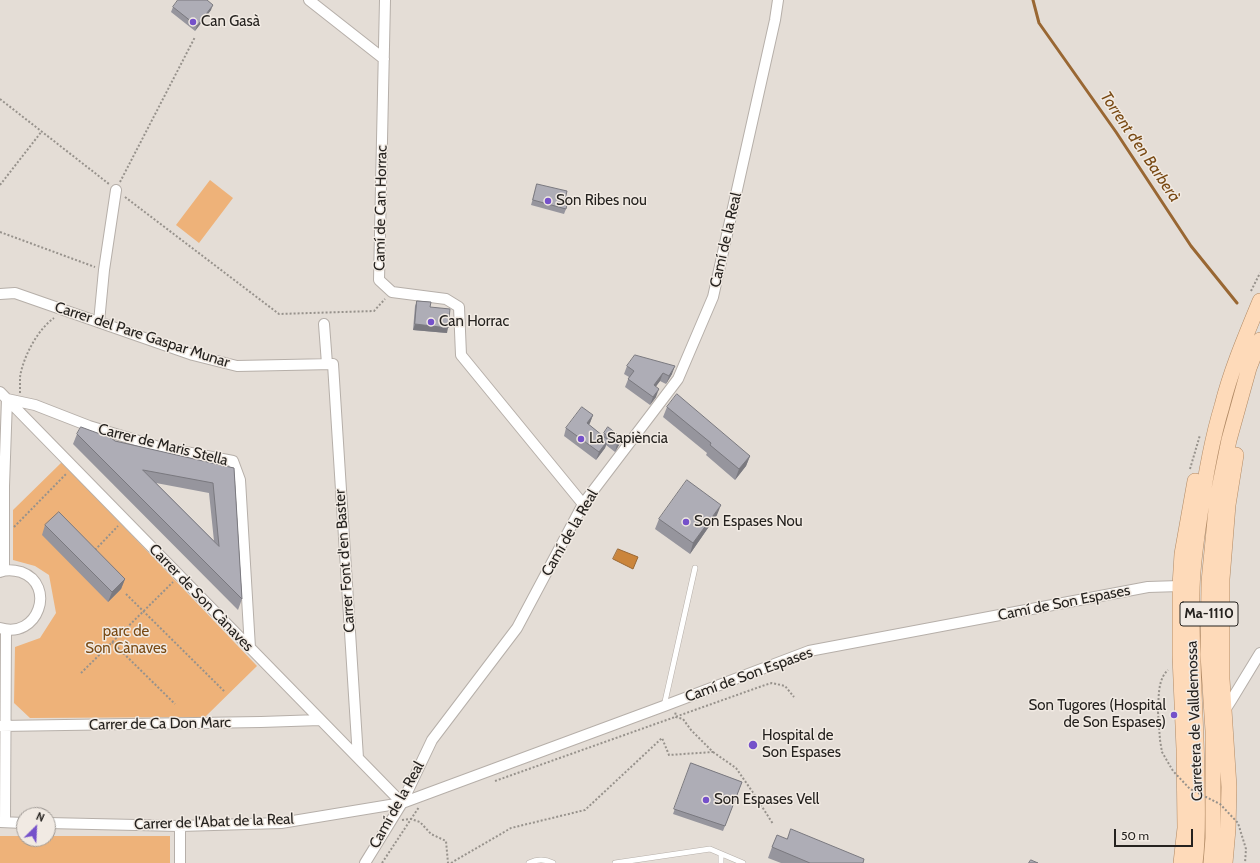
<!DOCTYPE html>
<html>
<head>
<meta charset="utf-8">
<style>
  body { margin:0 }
  #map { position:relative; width:1260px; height:863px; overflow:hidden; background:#e4ddd6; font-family:Cabin,sans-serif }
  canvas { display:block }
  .north { position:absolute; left:16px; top:807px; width:40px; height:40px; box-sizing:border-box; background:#f1eae3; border:1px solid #9f9a95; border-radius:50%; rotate:24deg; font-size:11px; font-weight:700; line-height:16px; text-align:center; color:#25221f }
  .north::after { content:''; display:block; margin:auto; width:14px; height:18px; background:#7551ca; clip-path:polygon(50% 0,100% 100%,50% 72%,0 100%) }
  .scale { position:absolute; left:1114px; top:829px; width:79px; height:18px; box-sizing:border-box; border:2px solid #25221f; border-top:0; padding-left:5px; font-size:12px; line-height:14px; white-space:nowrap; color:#25221f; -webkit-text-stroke:3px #f1eae3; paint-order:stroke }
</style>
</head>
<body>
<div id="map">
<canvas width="1260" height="863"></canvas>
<div class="north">N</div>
<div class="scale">50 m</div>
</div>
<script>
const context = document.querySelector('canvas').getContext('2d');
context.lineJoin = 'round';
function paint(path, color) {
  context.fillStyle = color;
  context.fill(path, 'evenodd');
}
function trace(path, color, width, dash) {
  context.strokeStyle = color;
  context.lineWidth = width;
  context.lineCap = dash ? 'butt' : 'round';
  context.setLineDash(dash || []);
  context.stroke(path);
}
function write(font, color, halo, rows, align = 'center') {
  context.font = font + ' Cabin,sans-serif';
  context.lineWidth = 3;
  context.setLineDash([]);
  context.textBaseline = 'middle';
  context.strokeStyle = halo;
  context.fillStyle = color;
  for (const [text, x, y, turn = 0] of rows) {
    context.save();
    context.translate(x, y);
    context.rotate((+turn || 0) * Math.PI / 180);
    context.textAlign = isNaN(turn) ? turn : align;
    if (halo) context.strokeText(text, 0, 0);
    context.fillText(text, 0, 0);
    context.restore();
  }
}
const green = new Path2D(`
  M210,180L233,198L199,243L176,225Z
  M62,462L257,666L205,717L30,718L14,703L15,647L40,638L56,613L49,575L35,566L13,560V510Z
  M0,836H24V839H48V836H170V863H0Z`);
const water = new Path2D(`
  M618,549L638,557L633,569L613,559Z`);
const stream = new Path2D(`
  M1033,0L1039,23L1116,132L1191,246L1237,303`);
const path = new Path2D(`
  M0,99L109,184
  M120,182L195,37
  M0,185L42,131
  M125,197L279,314L374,311L385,299
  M0,232L95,267
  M1251,291L1260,273
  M20,393C20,388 20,382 20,377C23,357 38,329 54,318
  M1190,469L1200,435
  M14,527L67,473
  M95,550L118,526
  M126,594L225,692
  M112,642L175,704
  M81,673L173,582
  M1158,712C1159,699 1157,680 1168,670
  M713,752L736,768L754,794L773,824
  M495,781L765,685L772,683L785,686L794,697
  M402,820L411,819L420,822L431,834L446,841L448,863
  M382,863L419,807
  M451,863L511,828L585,810L662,738L669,755L713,752L691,730L683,719L676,717L675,711`);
const lane = new Path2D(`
  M664,706L695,568
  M721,854V863
  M529,863C537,859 545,859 553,863
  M615,863L710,849L743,863`);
const street = new Path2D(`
  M309,0L384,59
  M385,0L379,280L392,292L446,299L459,307L461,355L583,504
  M0,294L15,293L193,355L237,366L333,364L358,758
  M99,322L104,270L116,190
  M324,324L327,364
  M0,392L402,803
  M7,399L35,405L89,426L159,447L233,461L240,480L250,648
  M4,570V486L7,399
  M0,572C7,569 14,570 21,572C57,585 38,640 0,628
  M1225,710L1232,699L1260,653
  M0,726L261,722L320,720
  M0,822L24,823
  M5,822L6,630
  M48,823L180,826L281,823L402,803L664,706L809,651L1148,587L1180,586
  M180,826V863
  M365,863L402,803L432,740L517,628L583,504L678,379L713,297L775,20L778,0`);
const primary = new Path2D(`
  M1181,863L1185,828L1184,749L1180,656V586L1182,554L1195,481
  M1195,863C1199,834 1197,805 1197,775C1196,715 1191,654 1192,594C1192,568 1196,541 1200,515C1205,478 1211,442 1222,406C1231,370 1246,335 1260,301
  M1211,863L1213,838V731L1208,654L1209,582L1217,499L1229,440L1249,368L1260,340
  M1225,863L1228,829L1229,787L1222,679V579L1228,505L1236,455`);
const pathBridge = new Path2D(`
  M1158,712L1160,740L1162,752L1173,771L1190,789L1220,804L1238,823L1246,849L1245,863`);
const wall = new Path2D(`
  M173,7L211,10L195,31L171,12Z
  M537,184L565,200L566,209L564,214L531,205Z
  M417,301L430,307L447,333L413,330L415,306Z
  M627,366L672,374L666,384L660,381L656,386V397L650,405L625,387L629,377L624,374Z
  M667,407L750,456L746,466L735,480L706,455L707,453L663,417Z
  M593,415L589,425L603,436L604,433L619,445L615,452L606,445L605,448L596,460L564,436L566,428Z
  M77,434L115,441L234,468L242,599L238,610L73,444ZM156,483L209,493L214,541Z
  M717,515L690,554L655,529L659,519Z
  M45,525L125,579L121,589L108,602L42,535Z
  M691,763L742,782L723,831L673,814Z
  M787,839L863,863H781L768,858L772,847Z`);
const shadedWall = new Path2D(`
  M213,5L211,10L195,31L197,26Z
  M415,324L448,328L447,333L413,330Z
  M675,366L672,374L666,384L669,376Z
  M663,373L660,381L651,393L654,385Z
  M659,389L656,397L650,405L653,397Z
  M593,415L590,423L584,431L587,423Z
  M622,438L619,445L615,452L617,444Z
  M608,440L605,448L596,460L599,452Z
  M750,456L746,466L735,480L739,469Z
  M721,505L717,515L690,554L693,543Z
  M125,579L121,589L108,602L112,592Z`);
const building = new Path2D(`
  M178,0H207L213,5L197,26L173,7Z
  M537,184L567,191L565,200H568L566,209L533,200Z
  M417,301L431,302L430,307L450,309L448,328L415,324Z
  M635,355L675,366L669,376L663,373L654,385L659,389L653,397L628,379L634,371L627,366Z
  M677,394L750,456L739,469L710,445L711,443L667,407Z
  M582,407L593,415L587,423L608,440L599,452L566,428Z
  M81,427L111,438L115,441L234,468L242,599L77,434ZM143,470L213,483L219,546Z
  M608,427L622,438L617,444L604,433Z
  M687,480L721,505L693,543L659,519Z
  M59,512L125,579L112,592L45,525Z
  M691,763L742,782L725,826L674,809Z
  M791,829L864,859L863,863H810L772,847L777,835L787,839Z
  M1031,860L1038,863H1029Z`);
const markers = [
  [193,22,4,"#7551ca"],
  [548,201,4,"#7551ca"],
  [431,322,4,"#7551ca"],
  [581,439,4,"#7551ca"],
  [686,522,4,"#7551ca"],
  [1174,715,4,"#7551ca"],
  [753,745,5,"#7551ca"],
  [706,800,4,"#7551ca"]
];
const shields = [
  [1209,614,58]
];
const shieldNames = [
  ["Ma-1110",1209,614]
];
const poiNames = [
  ["Can Gasà",201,22],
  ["Son Ribes nou",556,201],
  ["Can Horrac",439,322],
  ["La Sapiència",589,439],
  ["Son Espases Nou",694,522],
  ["Son Tugores (Hospital",1166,706,"right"],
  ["de Son Espases)",1166,723,"right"],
  ["Hospital de",762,736],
  ["Son Espases",762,753],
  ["Son Espases Vell",714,800]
];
const streetNames = [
  ["Camí de Can Horrac",381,208,-89],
  ["Camí de la Real",726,240,-77],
  ["Carrer del Pare Gaspar Munar",142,335,18],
  ["Carrer de Maris Stella",163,445,14],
  ["Camí de la Real",570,533,-60],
  ["Carrer Font d'en Baster",345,561,-94],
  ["Carrer de Son Cànaves",201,598,46],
  ["Camí de Son Espases",1064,603,-11],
  ["Camí de Son Espases",749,675,-20],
  ["Carretera de Valldemossa",1195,721,-92],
  ["Carrer de Ca Don Marc",160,724,-1],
  ["Camí de la Real",397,805,-61],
  ["Carrer de l'Abat de la Real",214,822,-2]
];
const parkNames = [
  ["parc de",126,632],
  ["Son Cànaves",126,649]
];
const waterNames = [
  ["Torrent d'en Barberà",1140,147,56]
];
paint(green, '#eeb279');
paint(water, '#cb853b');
trace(water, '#996733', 1);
trace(stream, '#996733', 3);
trace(lane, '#b6afa9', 6);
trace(street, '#b6afa9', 12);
trace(primary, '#b18a65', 16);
trace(path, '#97928c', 2, [2, 2]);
trace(lane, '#fff', 5);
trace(street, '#fff', 10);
trace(primary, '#fedab9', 15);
trace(pathBridge, '#97928c', 2, [2, 2]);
paint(wall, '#96959d');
paint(shadedWall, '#7a797f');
paint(building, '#aeadb6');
trace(building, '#7a797f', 1);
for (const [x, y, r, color] of markers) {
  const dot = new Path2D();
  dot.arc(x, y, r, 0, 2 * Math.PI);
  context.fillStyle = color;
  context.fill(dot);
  trace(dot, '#f1eae3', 1.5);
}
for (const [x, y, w] of shields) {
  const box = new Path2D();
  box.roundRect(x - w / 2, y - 12, w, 24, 3);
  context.fillStyle = '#f1eae3';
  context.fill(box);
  trace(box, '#25221f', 1);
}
write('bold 14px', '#25221f', null, shieldNames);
write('15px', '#25221f', '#f1eae3', poiNames, 'left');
write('15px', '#25221f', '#f1eae3', streetNames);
write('15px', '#784913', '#f1eae3', parkNames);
write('italic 16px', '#784913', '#f1eae3', waterNames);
</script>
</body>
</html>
